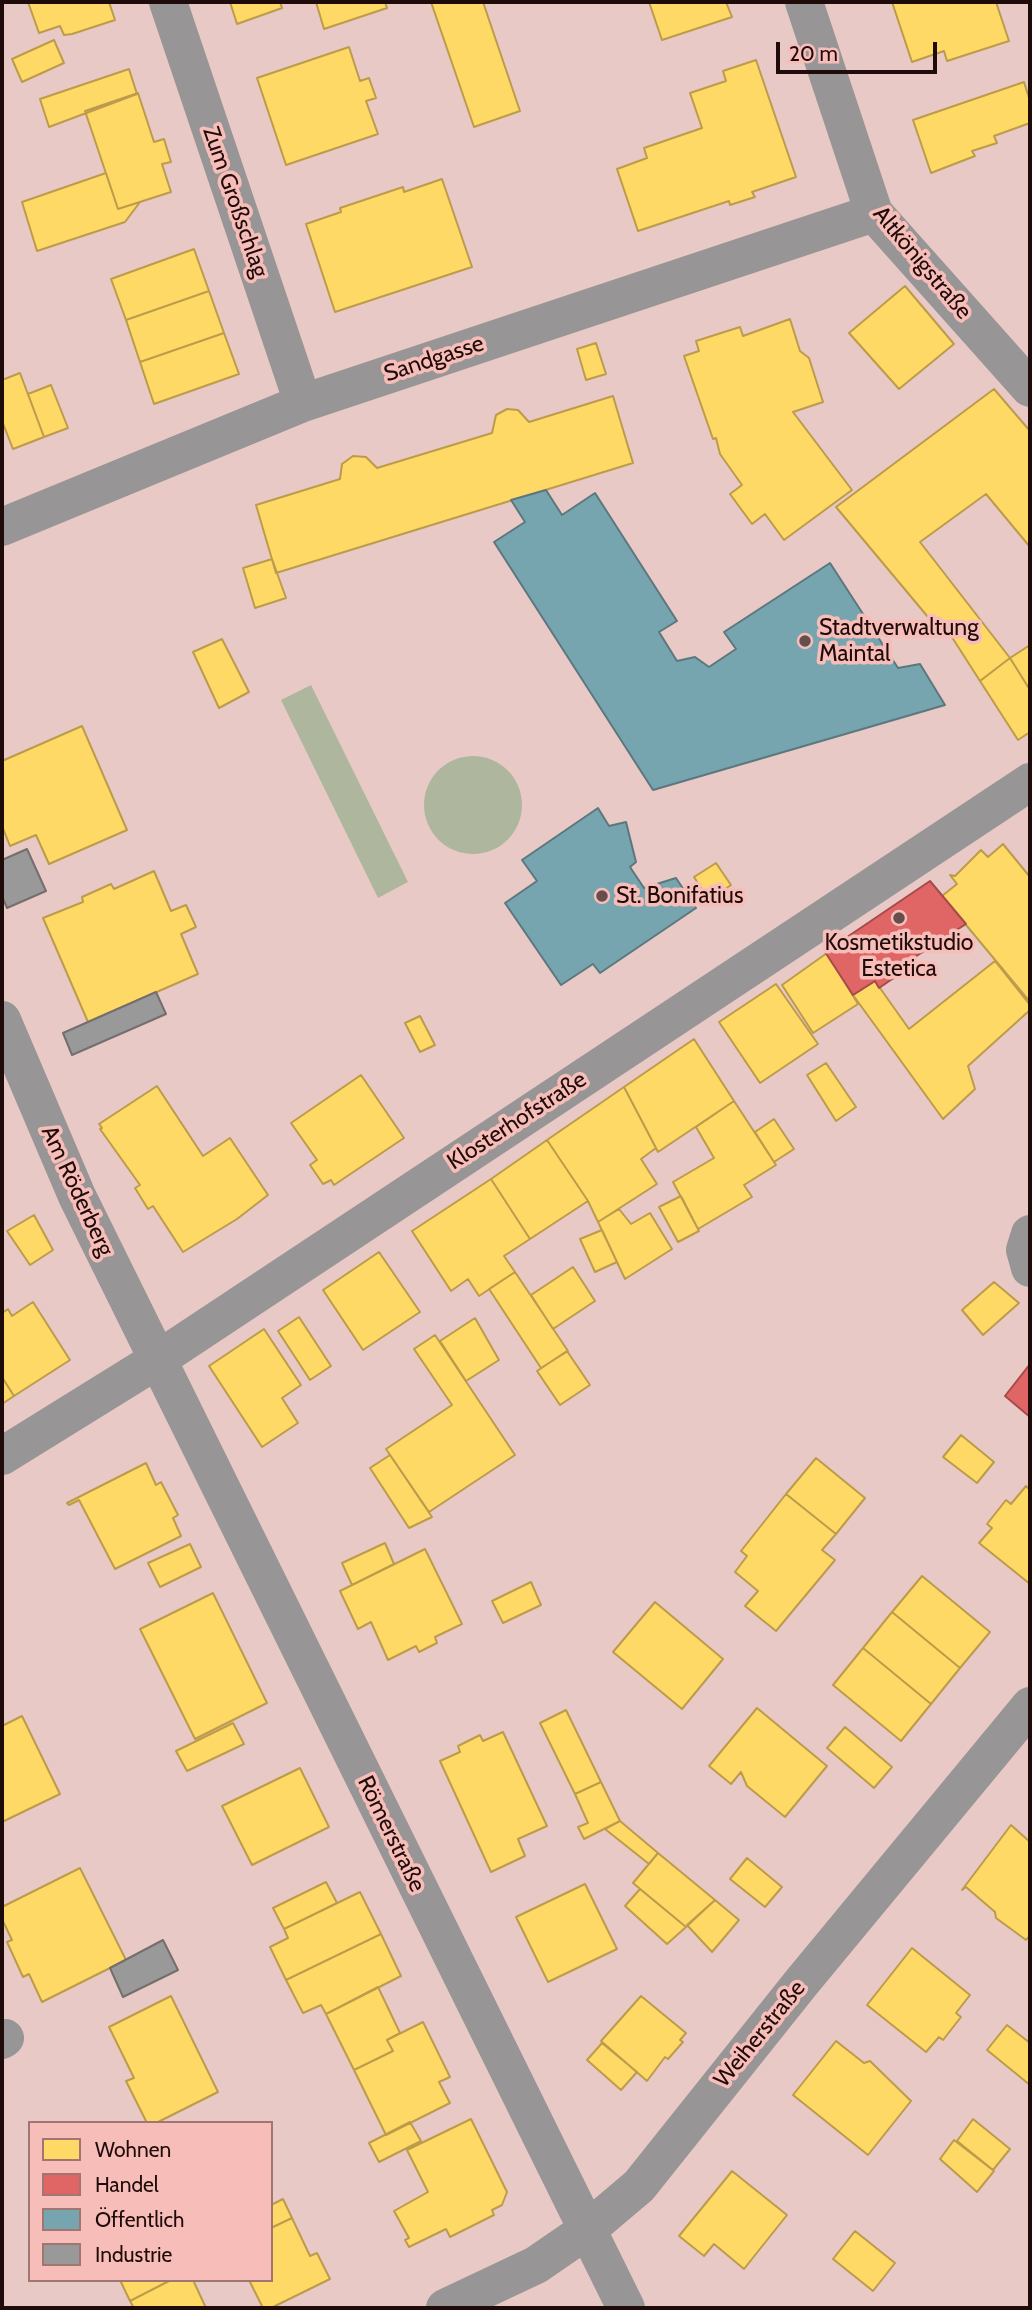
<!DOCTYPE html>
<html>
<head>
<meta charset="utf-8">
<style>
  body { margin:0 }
  #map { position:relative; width:1032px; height:2310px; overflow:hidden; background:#e9c9c6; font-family:Cabin,sans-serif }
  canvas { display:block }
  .frame { position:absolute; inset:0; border:4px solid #1f0b0a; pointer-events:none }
  .legend { position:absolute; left:28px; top:2121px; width:245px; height:161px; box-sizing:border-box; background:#f7bdb8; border:2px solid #a17672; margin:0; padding:9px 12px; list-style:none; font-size:21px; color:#1f0b0a }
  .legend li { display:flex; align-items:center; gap:14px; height:35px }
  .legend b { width:35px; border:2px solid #a17672 }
  .scale { position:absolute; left:776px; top:42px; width:161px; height:32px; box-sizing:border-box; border:4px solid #1f0b0a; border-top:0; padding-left:9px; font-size:21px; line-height:24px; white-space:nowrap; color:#1f0b0a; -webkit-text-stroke:5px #f7bdb8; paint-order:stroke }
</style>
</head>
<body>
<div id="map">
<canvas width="1032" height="2310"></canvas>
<div class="frame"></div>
<ul class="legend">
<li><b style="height:19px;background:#ffd966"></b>Wohnen</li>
<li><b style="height:19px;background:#e06666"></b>Handel</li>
<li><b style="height:19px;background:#76a5af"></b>Öffentlich</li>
<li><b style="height:19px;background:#999"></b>Industrie</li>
</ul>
<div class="scale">20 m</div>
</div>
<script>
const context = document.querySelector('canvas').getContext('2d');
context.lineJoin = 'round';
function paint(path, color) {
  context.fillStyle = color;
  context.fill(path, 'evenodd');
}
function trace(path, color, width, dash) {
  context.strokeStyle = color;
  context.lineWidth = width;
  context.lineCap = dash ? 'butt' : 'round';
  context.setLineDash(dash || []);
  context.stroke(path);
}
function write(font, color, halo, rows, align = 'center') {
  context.font = font + ' Cabin,sans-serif';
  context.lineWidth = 7;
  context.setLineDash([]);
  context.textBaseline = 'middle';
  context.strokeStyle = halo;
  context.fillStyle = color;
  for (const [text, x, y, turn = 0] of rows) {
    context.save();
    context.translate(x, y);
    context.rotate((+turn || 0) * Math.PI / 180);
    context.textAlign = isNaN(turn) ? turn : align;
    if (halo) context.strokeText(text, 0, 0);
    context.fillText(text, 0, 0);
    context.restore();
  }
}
const green = new Path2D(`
  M311,685L408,882L378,898L281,700Z
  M424 805a49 49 0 1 1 98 0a49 49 0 1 1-98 0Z`);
const homes = new Path2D(`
  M28,2H109L115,20L72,34L64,35L60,26L39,33Z
  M230,2H280L282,8L237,24Z
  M316,2H385L387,8L324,29Z
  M431,2H483L520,111L474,127Z
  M649,2H726L732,17L662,40Z
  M892,2H996L1009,41L947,61L944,51L912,62Z
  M54,40L64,63L22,82L12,59Z
  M349,47L360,81L369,78L376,98L366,101L378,134L286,165L257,78Z
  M756,60L796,177L752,192L755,197L730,205L729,201L638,231L617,169L647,158L644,148L702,128L690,93L726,81L723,71Z
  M129,69L137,94L49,127L40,99Z
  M1024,82L1030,101V123L994,136L997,143L972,151L975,156L931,173L913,120Z
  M138,93L154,142L164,139L171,162L162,164L171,192L118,209L85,111Z
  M106,173L118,209L140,202L125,222L37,251L22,202Z
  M442,179L472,267L335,312L306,224L341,212L340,208L403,187L404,192Z
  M194,249L209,291L126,320L111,279Z
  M905,286L954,344L899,389L849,333Z
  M209,291L224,333L140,362L126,320Z
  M790,319L800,351L809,358L823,402L793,412L852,490L784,540L765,514L752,524L730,494L742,485L720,454L716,438L713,439L684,356L699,351L696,341L740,327L743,336Z
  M224,333L239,374L154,404L140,362Z
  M596,343L606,374L586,380L577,349Z
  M20,373L44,437L13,449L2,421V380Z
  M51,385L68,428L44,437L28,394Z
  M994,389L1030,431V547L986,494L920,542L1010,658L980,681L948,631L943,635L836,507Z
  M613,396L633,463L276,573L256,505L340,479L342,464L353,456L366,457L377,468L492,433L496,415L507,409L518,410L529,422Z
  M272,559L286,598L255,608L243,568Z
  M222,639L249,692L219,708L193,652Z
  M1030,645V690L1010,658Z
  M1010,658L1030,690V732L1018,740L980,681Z
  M82,726L127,830L49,864L36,835L10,846L2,826V761Z
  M1003,844L1030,877V1002L942,896L957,884L950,875L955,876L981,850L988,857Z
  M716,863L731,885L709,900L694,877Z
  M154,871L171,911L186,905L196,927L181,934L198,974L88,1022L43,918L83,902L82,897L111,884L114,889Z
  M827,953L858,1004L813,1033L782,985Z
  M995,961L1030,1005V1010L968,1066L975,1089L943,1119L853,995L875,981L909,1029Z
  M776,984L818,1044L760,1083L719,1022Z
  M420,1016L435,1045L420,1052L405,1023Z
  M694,1039L734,1101L658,1152L624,1087Z
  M826,1063L856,1107L836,1121L807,1075Z
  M361,1075L404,1138L334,1185L331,1180L323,1184L310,1165L317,1160L291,1123Z
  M157,1086L203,1156L230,1138L268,1195L237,1219L183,1252L153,1206L148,1209L135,1188L140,1185L100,1129L102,1128L99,1124Z
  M624,1087L656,1148L641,1159L657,1184L598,1222L588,1201L547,1140Z
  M734,1101L776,1165L744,1185L752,1197L698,1229L673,1182L714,1158L696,1127Z
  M774,1119L794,1149L774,1162L755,1132Z
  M547,1140L588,1201L530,1239L491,1179Z
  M491,1179L530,1239L504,1256L515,1272L479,1296L468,1279L451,1291L412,1231Z
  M681,1196L699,1231L678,1242L659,1207Z
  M619,1209L631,1224L650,1213L672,1249L625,1279L598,1222Z
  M34,1215L53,1250L30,1265L7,1231Z
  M602,1230L617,1262L595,1272L580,1239Z
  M379,1252L420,1312L363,1350L323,1290Z
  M573,1267L595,1301L553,1329L531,1295Z
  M515,1272L568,1351L541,1368L489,1289Z
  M994,1282L1019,1303L983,1335L962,1310Z
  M33,1302L70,1360L14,1396L2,1377V1313L8,1309L12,1316Z
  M299,1317L331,1366L310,1380L278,1331Z
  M475,1318L499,1360L466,1381L440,1341Z
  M264,1329L301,1385L282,1398L298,1423L262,1447L209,1366Z
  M435,1335L515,1455L429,1512L386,1449L452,1405L414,1349Z
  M567,1351L590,1385L560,1405L537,1371Z
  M2,1377L14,1396L2,1404Z
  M961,1435L994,1462L977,1483L943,1457Z
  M390,1455L432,1517L409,1528L370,1468Z
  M816,1458L865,1498L836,1534L786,1494Z
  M146,1463L156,1485L161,1482L178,1515L173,1518L181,1536L115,1569L79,1500L69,1505L67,1503Z
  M1026,1486L1030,1490V1584L979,1543L992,1528L987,1524L1006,1500L1011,1504Z
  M786,1494L836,1534L822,1550L835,1560L776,1631L745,1606L758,1591L735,1572L747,1556L741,1551Z
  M385,1543L394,1564L352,1585L342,1563Z
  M190,1544L201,1567L160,1587L148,1563Z
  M425,1549L462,1624L435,1637L437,1643L419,1652L416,1646L388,1660L371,1622L358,1629L340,1591Z
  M922,1576L990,1632L960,1668L892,1612Z
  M531,1582L541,1605L503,1623L492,1601Z
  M213,1593L267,1703L195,1739L140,1629Z
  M655,1602L723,1659L682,1709L613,1652Z
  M892,1612L960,1668L931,1704L863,1648Z
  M863,1648L931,1704L901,1741L833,1685Z
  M757,1708L827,1766L785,1817L747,1786L741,1772L731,1784L709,1766Z
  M566,1710L601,1782L575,1794L540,1723Z
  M22,1716L60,1794L2,1822V1726Z
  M233,1723L244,1744L187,1771L176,1751Z
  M845,1727L892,1767L874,1788L827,1748Z
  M503,1732L547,1826L518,1839L525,1856L491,1872L440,1761L460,1752L458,1746L480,1735L483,1741Z
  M300,1768L329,1827L252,1865L222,1806Z
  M601,1782L620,1821L584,1839L578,1827L588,1823L575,1794Z
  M620,1821L658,1853L649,1864L605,1829Z
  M1011,1825L1030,1842V1935L1026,1940L996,1918L995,1912L966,1887L962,1890Z
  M658,1853L715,1900L686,1927L633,1883Z
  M747,1858L782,1887L765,1907L730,1879Z
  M80,1868L126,1960L42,2002L29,1974L23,1977L7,1942L12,1940L2,1919V1907Z
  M326,1882L337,1903L284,1929L273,1908Z
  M585,1884L617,1949L548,1982L516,1917Z
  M640,1889L686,1927L667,1944L625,1906Z
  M360,1892L381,1934L286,1980L270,1947L288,1938L284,1929Z
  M715,1900L739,1920L712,1952L687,1925Z
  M381,1934L401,1976L326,2014L321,2005L303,2013L286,1980Z
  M912,1948L970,1995L956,2013L961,2017L943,2040L939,2037L926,2052L867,2005Z
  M378,1987L400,2033L387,2040L393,2051L354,2070L326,2014Z
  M171,1996L218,2092L156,2123H147L126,2081L134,2078L109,2027Z
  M641,1996L686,2033L680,2040L683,2042L668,2059L665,2057L647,2081L601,2041Z
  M423,2022L450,2077L439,2082L450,2103L386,2135L354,2070L393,2051L387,2040Z
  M1007,2025L1030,2043V2085L987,2050Z
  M836,2041L864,2063L870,2061L911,2101L868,2155L793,2095Z
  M602,2043L637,2072L621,2090L587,2060Z
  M471,2119L507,2192L502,2205L492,2210L494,2215L450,2237L446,2229L409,2247L405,2240L409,2238L394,2211L428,2192L407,2150Z
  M973,2119L1010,2149L993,2170L957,2141Z
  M410,2122L421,2141L379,2162L369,2143Z
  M954,2140L994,2171L977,2192L940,2159Z
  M732,2171L787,2215L744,2269L714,2244L704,2256L679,2236Z
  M283,2199L292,2218L271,2228V2205Z
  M292,2218L310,2256L317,2253L330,2279L271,2308H263L249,2280H271V2228Z
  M855,2231L895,2263L873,2291L833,2259Z
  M120,2280H171L130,2301Z
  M171,2280H193L206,2308H134L130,2301Z`);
const shops = new Path2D(`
  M930,881L966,924L901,966L904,971L879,988L875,981L853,995L825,952Z
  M1030,1364V1417L1005,1396Z`);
const public = new Path2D(`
  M546,490L562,515L595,493L677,621L659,632L677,661L695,657L709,667L736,649L724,632L830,563L898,668L920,664L945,705L653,790L494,542L525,522L511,500Z
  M598,808L609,826L626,822L636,862L630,867L644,888L676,878L696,908L600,973L593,964L561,985L505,903L537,881L522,860Z`);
const industry = new Path2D(`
  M27,849L46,891L7,908L2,896V860Z
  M156,992L166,1014L72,1055L63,1033Z
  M163,1940L178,1970L123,1997L110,1968Z`);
const minor = new Path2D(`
  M168,2L303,403
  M804,2L874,213L1030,388
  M2,527L303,403L874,213
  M2,1020L77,1196L626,2308
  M1030,1234L1025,1250L1030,1268
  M2,1456L157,1360L1030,782
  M2,2040L5,2038
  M445,2308L536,2265L587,2230L639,2186L801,1983L1030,1706`);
const markers = [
  [805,641,7,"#664e4c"],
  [602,896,7,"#664e4c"],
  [899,918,7,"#664e4c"]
];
const streetNames = [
  ["Zum Großschlag",235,202,71],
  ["Altkönigstraße",922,263,50],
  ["Sandgasse",434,359,-18],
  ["Klosterhofstraße",517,1121,-33],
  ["Am Röderberg",77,1191,65],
  ["Römerstraße",391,1834,64],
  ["Weiherstraße",760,2034,-51]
];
const poiNames = [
  ["Stadtverwaltung",819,628],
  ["Maintal",819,654],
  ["St. Bonifatius",616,896],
  ["Kosmetikstudio",899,943,"center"],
  ["Estetica",899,969,"center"]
];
paint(green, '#aeb79e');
paint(homes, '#ffd966');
trace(homes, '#bc9b4a', 2);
paint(shops, '#e06666');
trace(shops, '#a64b4a', 2);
paint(public, '#76a5af');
trace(public, '#5c777e', 2);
paint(industry, '#999');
trace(industry, '#746e6e', 2);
trace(minor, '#979595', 38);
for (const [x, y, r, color] of markers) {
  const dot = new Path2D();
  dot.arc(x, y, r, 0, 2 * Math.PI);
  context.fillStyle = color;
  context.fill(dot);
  trace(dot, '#f7bdb8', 2.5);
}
write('23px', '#1f0b0a', '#f7bdb8', streetNames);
write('23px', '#1f0b0a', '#f7bdb8', poiNames, 'left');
</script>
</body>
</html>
